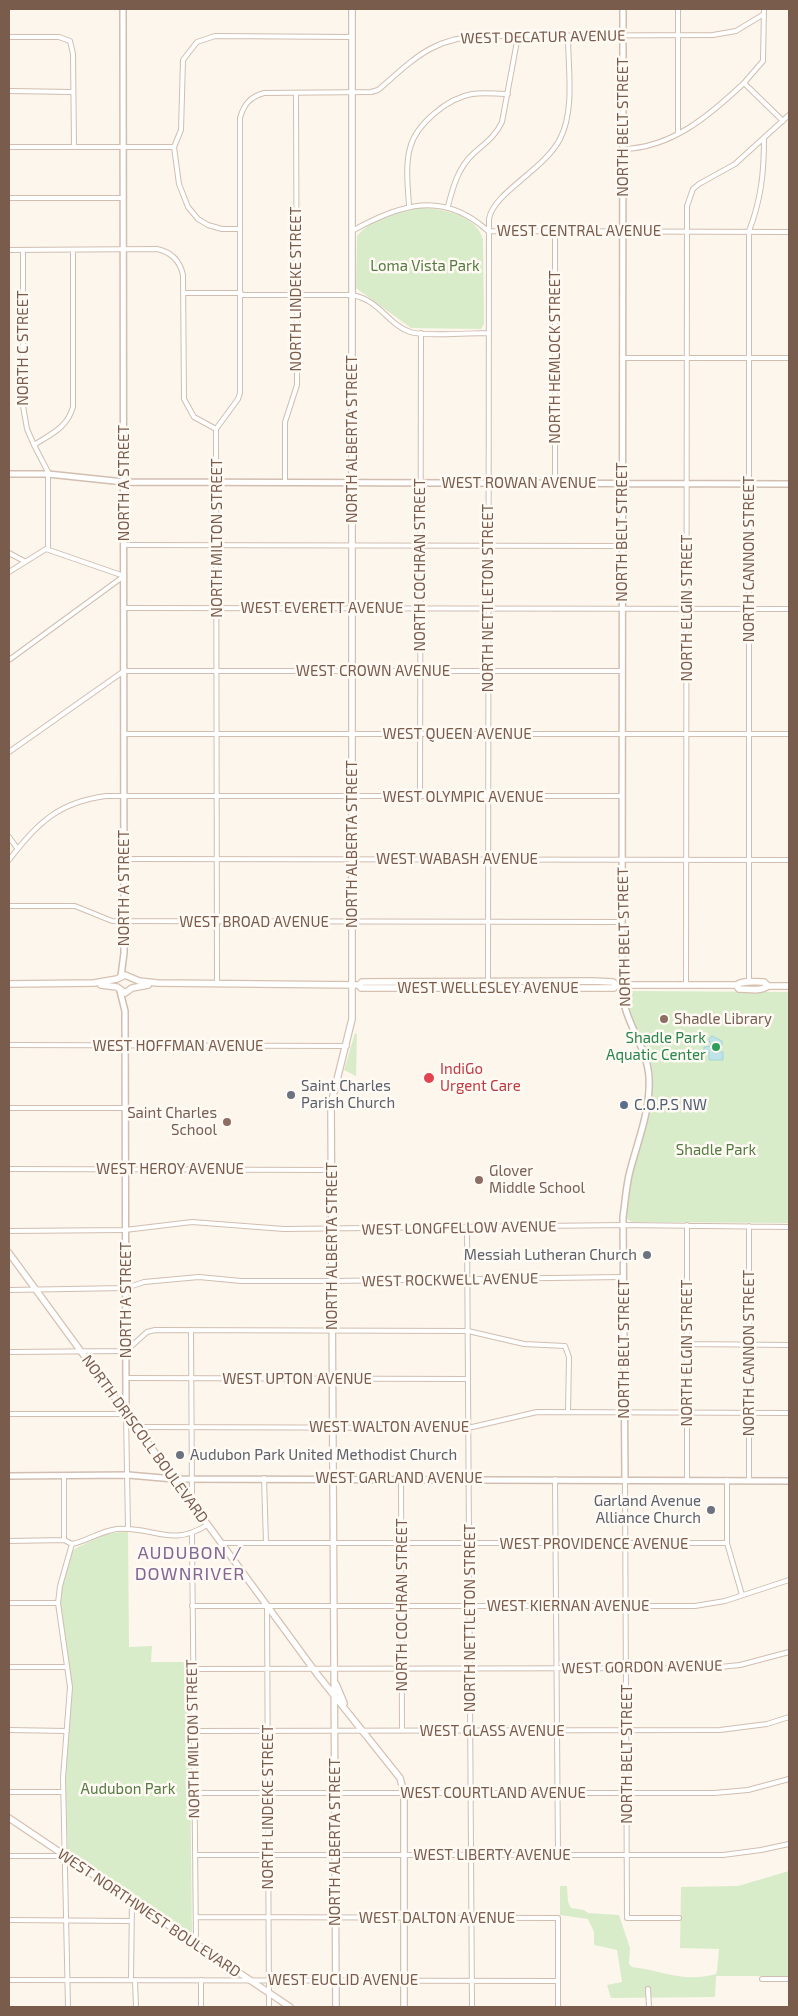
<!DOCTYPE html>
<html>
<head>
<meta charset="utf-8">
<style>
  body { margin:0 }
  #map { position:relative; width:798px; height:2016px; overflow:hidden; background:#fdf6ec; font-family:"Exo 2",sans-serif }
  canvas { display:block }
  .frame { position:absolute; inset:0; border:10px solid #7a5c4d; pointer-events:none }
</style>
</head>
<body>
<div id="map">
<canvas width="798" height="2016"></canvas>
<div class="frame"></div>
</div>
<script>
const context = document.querySelector('canvas').getContext('2d');
context.lineJoin = 'round';
function paint(path, color) {
  context.fillStyle = color;
  context.fill(path, 'evenodd');
}
function trace(path, color, width, dash) {
  context.strokeStyle = color;
  context.lineWidth = width;
  context.lineCap = dash ? 'butt' : 'round';
  context.setLineDash(dash || []);
  context.stroke(path);
}
function write(font, color, halo, rows, align = 'center') {
  context.font = font + ' "Exo 2",sans-serif';
  context.lineWidth = 5;
  context.setLineDash([]);
  context.textBaseline = 'middle';
  context.strokeStyle = halo;
  context.fillStyle = color;
  for (const [text, x, y, turn = 0] of rows) {
    context.save();
    context.translate(x, y);
    context.rotate((+turn || 0) * Math.PI / 180);
    context.textAlign = isNaN(turn) ? turn : align;
    if (halo) context.strokeText(text, 0, 0);
    context.fillText(text, 0, 0);
    context.restore();
  }
}
const green = new Path2D(`
  M418,208C439,207 478,215 483,240L484,324L481,329L411,328L356,288L357,236C371,219 397,212 418,208Z
  M631,991L789,992V1223L632,1222L627,1219C622,1179 652,1125 653,1080C654,1050 630,1026 626,997Z
  M355,1033L357,1034L356,1076L344,1070Z
  M128,1531L129,1647L152,1646L151,1662H189L192,1937L68,1851L65,1768L71,1696L61,1621L60,1595L72,1552L76,1548L106,1534Z
  M789,1871V1976H716L715,1997L611,1998L607,1985L622,1982L617,1950L594,1945V1932L588,1919L560,1915V1886H567L568,1902L571,1908L584,1910L588,1913L619,1915L630,1948L629,1964L632,1967C664,1971 683,1983 716,1974L717,1971L719,1949L680,1948L681,1887L738,1886Z`);
const water = new Path2D(`
  M712,1036L722,1041V1045L712,1052H723V1060H709V1052H704V1047L711,1046L709,1040Z`);
const minor = new Path2D(`
  M764,9L763,61L744,83L783,121
  M9,37H59L70,41L73,54L74,146
  M9,91L73,92
  M678,133V9
  M9,147H174
  M623,149C672,148 710,115 744,83
  M9,198H123
  M409,206C408,188 405,166 410,148C416,124 448,98 472,94C484,92 496,94 508,94
  M448,206C453,187 458,168 473,154C485,143 495,137 502,122L518,36
  M240,229H222L208,225L198,219L188,207L179,184L174,147L181,130L183,60L197,42L215,36L352,37
  M352,231C400,204 443,190 488,231L789,232
  M555,231V483
  M9,250L157,249C171,252 180,261 183,275L184,399L194,417L216,429
  M23,250V406L27,429L34,445
  M184,293H241
  M241,295H352C380,300 387,324 410,332C426,337 469,333 487,333
  M622,358H789
  M285,483V422L297,385L296,93
  M124,545L623,546
  M48,549V472L34,445C51,434 67,428 73,407V250
  M9,553L24,561
  M9,572L46,549L124,576
  M124,608L789,609
  M9,660L124,576
  M124,734H789
  M9,752L124,671H622
  M420,797L421,333
  M9,837L17,848
  M124,859L789,860
  M9,860C37,823 59,802 106,796H622
  M9,906H75L112,921L622,922
  M488,981L489,219C493,193 544,170 560,139C575,110 568,68 568,36
  M749,982V231C761,200 764,173 764,139
  M217,983L216,429L238,399L240,393V118C244,104 250,97 264,93L371,92L378,90C414,59 433,37 483,36L713,35L736,31L764,14
  M686,985L687,206L693,189L699,184L735,164L789,115
  M9,1045L347,1046
  M9,1108H125
  M9,1169L331,1170
  M749,1226V1480
  M467,1229L472,2007
  M9,1231L125,1230L192,1222L284,1229L624,1225L789,1227
  M9,1290L126,1288L144,1282L199,1277L241,1281H332L623,1277
  M191,1330L192,1502
  M687,1344L789,1345
  M9,1352L126,1351L147,1332L155,1330L468,1331L524,1344L565,1346L569,1357L568,1412
  M126,1378L468,1379
  M9,1414H126L128,1529
  M137,1427L468,1428L537,1412L789,1413
  M64,1475V1540
  M264,1478L266,1543
  M401,1478L402,1731
  M555,1479L558,1855
  M625,1480L627,1918H679
  M687,1480V1225
  M727,1480V1543L742,1595
  M192,1534L196,1944
  M9,1541L64,1540L72,1544C87,1541 101,1531 117,1529C153,1526 171,1548 207,1525
  M222,1543H727
  M9,1603H58
  M192,1606H695L725,1601L789,1580
  M267,1607L269,2007
  M9,1667H67
  M193,1669L710,1668L740,1665L789,1652
  M9,1730L67,1731
  M193,1731L720,1730L767,1724L789,1717
  M9,1792H63
  M194,1793H714L748,1790L789,1779
  M195,1855H723L761,1850L789,1844
  M9,1856H64
  M196,1917L558,1918V2007
  M9,1920L130,1921
  M131,1979L132,1901
  M762,1979H789
  M9,1980L558,1981
  M135,1980L136,2007
  M201,1980V2007
  M648,1989L649,2007
  M68,2007L63,1778L70,1687L58,1603L60,1586L72,1544`);
const tertiary = new Path2D(`
  M623,9L622,992C625,1023 647,1047 649,1077C651,1111 637,1142 629,1175C626,1189 625,1203 623,1217L625,1480
  M9,474H48L124,482L789,484
  M121,976L124,953L123,9
  M120,991L125,1011L126,1413
  M9,1476L128,1475L174,1479L789,1481`);
const secondary = new Path2D(`
  M9,984L94,983L117,979L125,975L139,981L157,983L359,985L362,982L592,981L613,982L616,985H736C744,980 754,982 764,982L768,986
  M101,985L117,987L125,993L132,988L148,985
  M359,985L361,988H614L616,985
  M736,985L739,989C748,989 761,992 768,986H789
  M9,1253L317,1674L400,1778L404,1793V2007
  M336,1684L344,1703
  M9,1818L290,2007
  M336,2007L331,1104L352,1019V9`);
const markers = [
  [664,1019,5,"#8d6e63"],
  [716,1047,5,"#2e9e5b"],
  [429,1078,6,"#e0444e"],
  [291,1095,5,"#6b7280"],
  [624,1105,5,"#5c6f8a"],
  [227,1122,5,"#8d6e63"],
  [479,1180,5,"#8d6e63"],
  [647,1255,5,"#6b7280"],
  [180,1455,5,"#6b7280"],
  [711,1510,5,"#6b7280"]
];
const streetNames = [
  ["WEST DECATUR AVENUE",543,37,-1],
  ["NORTH BELT STREET",623,127,-90],
  ["WEST CENTRAL AVENUE",579,231],
  ["NORTH LINDEKE STREET",296,289,-90],
  ["NORTH C STREET",23,348,-90],
  ["NORTH HEMLOCK STREET",555,357,-90],
  ["NORTH ALBERTA STREET",352,439,-90],
  ["NORTH A STREET",124,483,-90],
  ["WEST ROWAN AVENUE",519,483],
  ["NORTH BELT STREET",622,532,-90],
  ["NORTH MILTON STREET",217,538,-90],
  ["NORTH CANNON STREET",749,559,-90],
  ["NORTH COCHRAN STREET",420,565,-90],
  ["NORTH NETTLETON STREET",488,598,-90],
  ["WEST EVERETT AVENUE",322,608],
  ["NORTH ELGIN STREET",687,608,-90],
  ["WEST CROWN AVENUE",373,671],
  ["WEST QUEEN AVENUE",457,734],
  ["WEST OLYMPIC AVENUE",463,797],
  ["NORTH ALBERTA STREET",352,844,-90],
  ["WEST WABASH AVENUE",457,859],
  ["NORTH A STREET",124,888,-90],
  ["WEST BROAD AVENUE",254,922],
  ["NORTH BELT STREET",624,937,-91],
  ["WEST WELLESLEY AVENUE",488,988],
  ["WEST HOFFMAN AVENUE",178,1046],
  ["WEST HEROY AVENUE",170,1169],
  ["WEST LONGFELLOW AVENUE",459,1228,-1],
  ["NORTH ALBERTA STREET",332,1246,-90],
  ["WEST ROCKWELL AVENUE",450,1280,-1],
  ["NORTH A STREET",126,1300,-90],
  ["NORTH BELT STREET",624,1349,-90],
  ["NORTH ELGIN STREET",687,1353,-90],
  ["NORTH CANNON STREET",749,1353,-90],
  ["WEST UPTON AVENUE",297,1379],
  ["WEST WALTON AVENUE",389,1427],
  ["NORTH DRISCOLL BOULEVARD",145,1439,54],
  ["WEST GARLAND AVENUE",399,1478],
  ["WEST PROVIDENCE AVENUE",594,1544],
  ["NORTH COCHRAN STREET",402,1605,-90],
  ["WEST KIERNAN AVENUE",568,1606],
  ["NORTH NETTLETON STREET",470,1618,-90],
  ["WEST GORDON AVENUE",642,1667,-1],
  ["WEST GLASS AVENUE",492,1731],
  ["NORTH MILTON STREET",193,1739,-91],
  ["NORTH BELT STREET",627,1754,-90],
  ["WEST COURTLAND AVENUE",493,1793],
  ["NORTH LINDEKE STREET",268,1807,-90],
  ["NORTH ALBERTA STREET",335,1842,-90],
  ["WEST LIBERTY AVENUE",492,1855],
  ["WEST NORTHWEST BOULEVARD",149,1913,34],
  ["WEST DALTON AVENUE",437,1918],
  ["WEST EUCLID AVENUE",343,1980]
];
const parkNames = [
  ["Loma Vista Park",425,266],
  ["Shadle Park",716,1150],
  ["Audubon Park",128,1789]
];
const educationNames = [
  ["Shadle Library",674,1019],
  ["Saint Charles",217,1113,"right"],
  ["School",217,1130,"right"],
  ["Glover",489,1171],
  ["Middle School",489,1188]
];
const leisureNames = [
  ["Shadle Park",706,1038],
  ["Aquatic Center",706,1055]
];
const healthNames = [
  ["IndiGo",440,1069],
  ["Urgent Care",440,1086]
];
const worshipNames = [
  ["Saint Charles",301,1086],
  ["Parish Church",301,1103],
  ["Messiah Lutheran Church",637,1255,"right"],
  ["Audubon Park United Methodist Church",190,1455],
  ["Garland Avenue",701,1501,"right"],
  ["Alliance Church",701,1518,"right"]
];
const serviceNames = [
  ["C.O.P.S NW",634,1105]
];
const quarterNames = [
  ["AUDUBON /",190,1553],
  ["DOWNRIVER",190,1574]
];
paint(green, '#d8ecc9');
paint(water, '#bfe3e8');
trace(water, '#a5d3da', 1);
trace(minor, '#d1beb0', 6);
trace(tertiary, '#d1beb0', 8);
trace(secondary, '#d6c0b0', 8);
trace(minor, '#fff', 4);
trace(tertiary, '#fff', 5);
trace(secondary, '#fff', 5.5);
for (const [x, y, r, color] of markers) {
  const dot = new Path2D();
  dot.arc(x, y, r, 0, 2 * Math.PI);
  context.fillStyle = color;
  context.fill(dot);
  trace(dot, '#fffaf3', 2);
}
write('15px', '#7a5c4d', '#fffaf3', streetNames);
write('15px', '#537a41', '#fffaf3', parkNames);
write('15px', '#785e54', '#fffaf3', educationNames, 'left');
write('15px', '#27864d', '#fffaf3', leisureNames, 'right');
write('15px', '#be3a42', '#fffaf3', healthNames, 'left');
write('15px', '#5b616d', '#fffaf3', worshipNames, 'left');
write('15px', '#4e5e75', '#fffaf3', serviceNames, 'left');
context.letterSpacing = '1px';
write('18px', '#846695', '#fffaf3', quarterNames);
context.letterSpacing = '0px';
</script>
</body>
</html>
